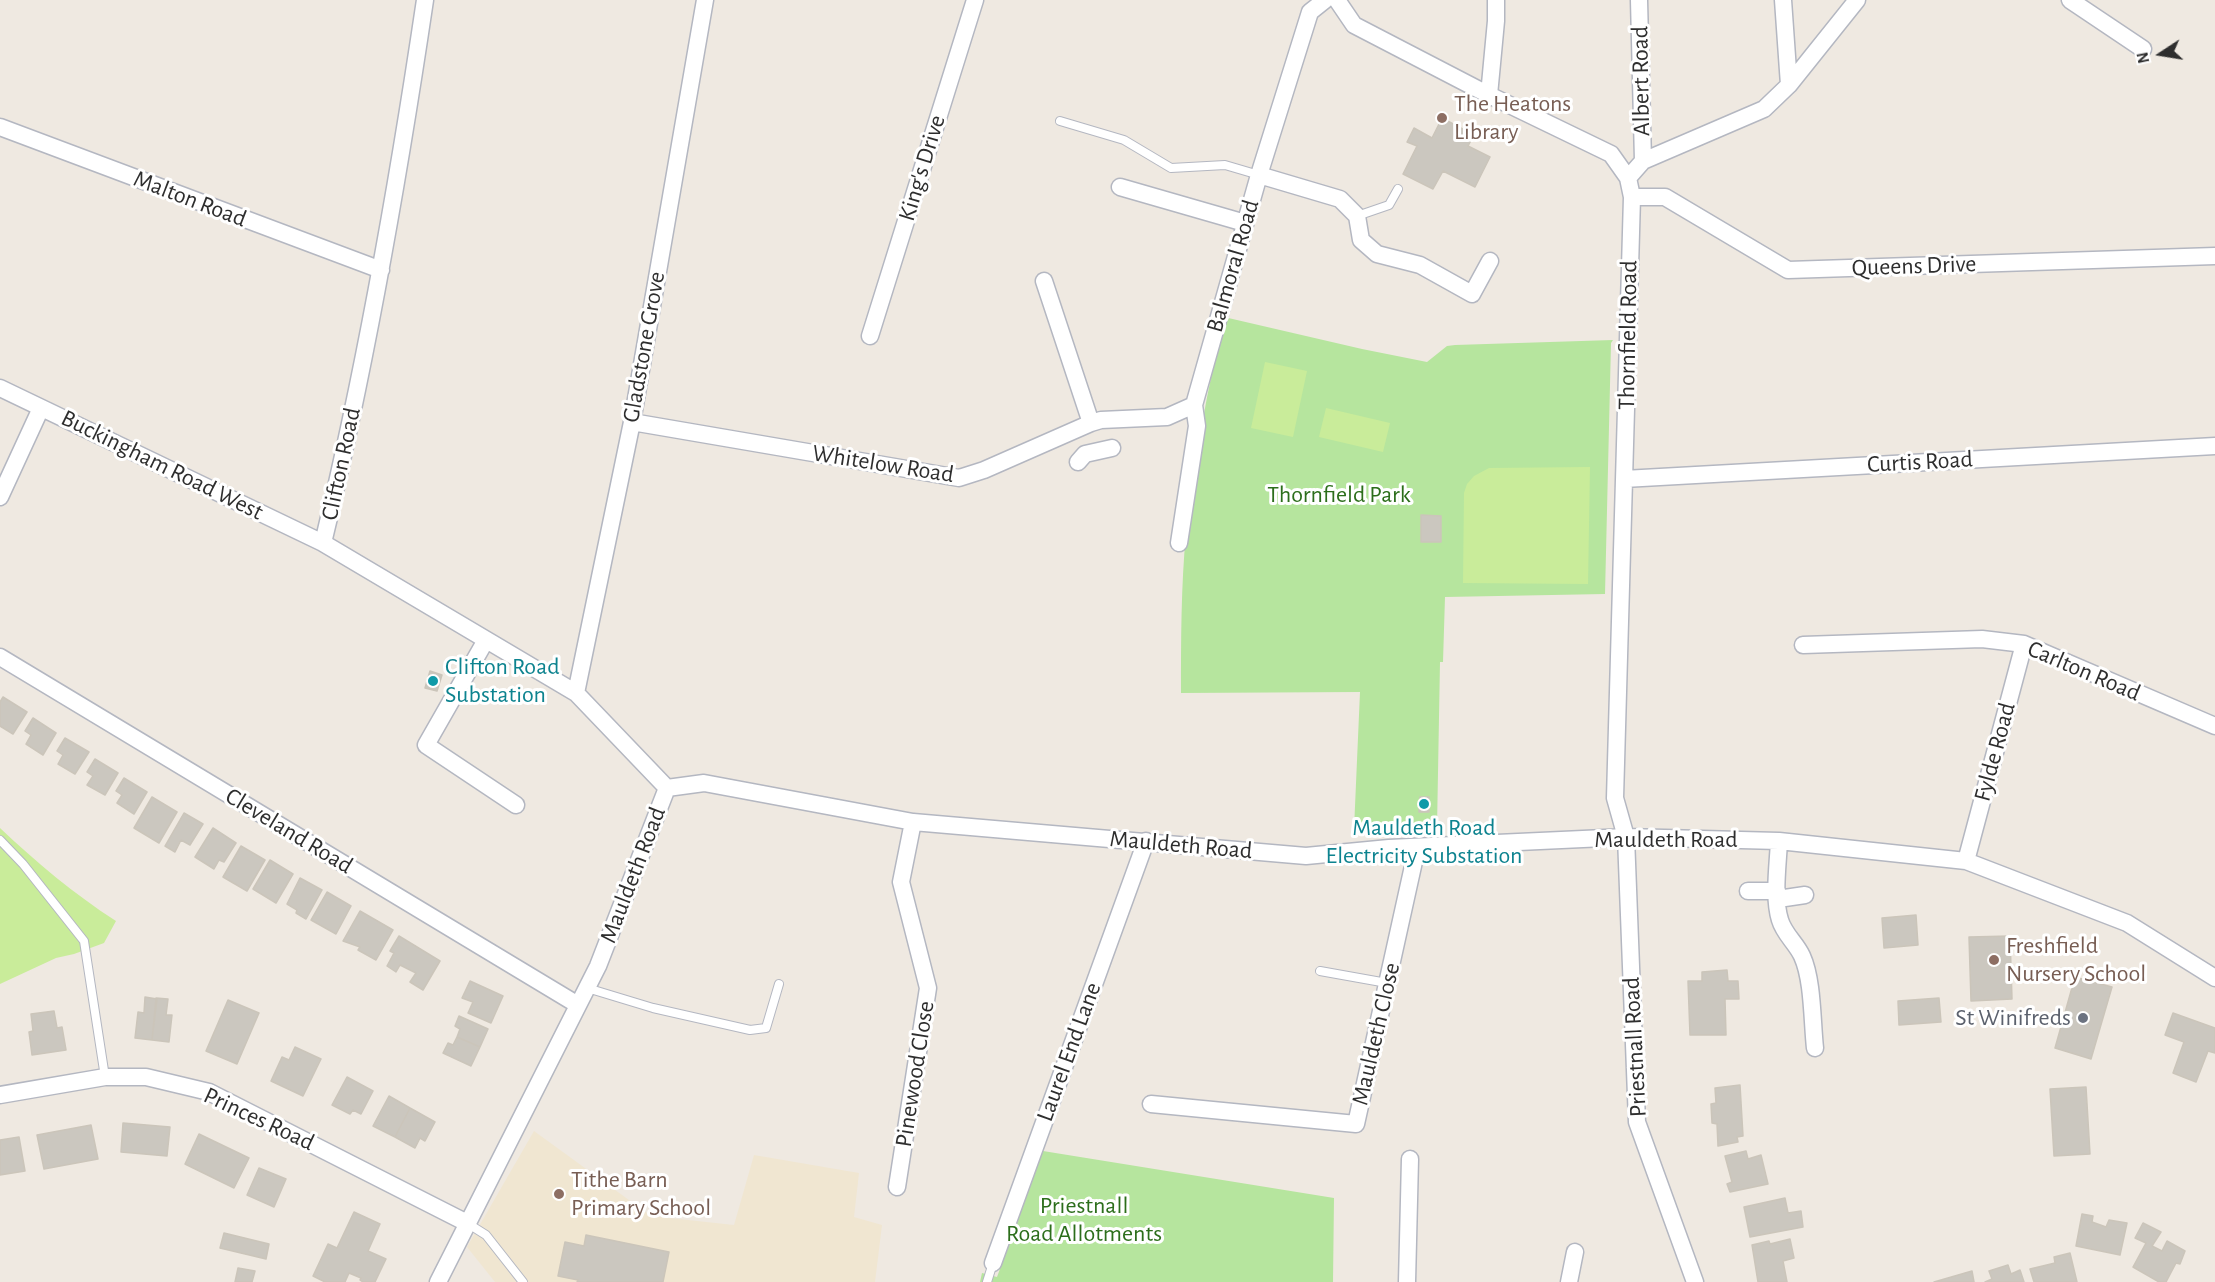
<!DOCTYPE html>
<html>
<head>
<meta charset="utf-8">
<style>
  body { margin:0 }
  #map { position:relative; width:2215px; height:1282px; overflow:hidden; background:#efe9e1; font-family:"Alegreya Sans",sans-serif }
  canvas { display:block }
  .north { position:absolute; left:2131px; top:24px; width:60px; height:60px; -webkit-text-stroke:4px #fff; paint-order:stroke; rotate:258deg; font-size:16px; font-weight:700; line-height:24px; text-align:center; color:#2e2e2e }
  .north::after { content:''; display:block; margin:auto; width:21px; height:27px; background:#2e2e2e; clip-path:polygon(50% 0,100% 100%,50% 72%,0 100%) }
</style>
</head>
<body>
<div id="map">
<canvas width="2215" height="1282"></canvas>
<div class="north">N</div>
</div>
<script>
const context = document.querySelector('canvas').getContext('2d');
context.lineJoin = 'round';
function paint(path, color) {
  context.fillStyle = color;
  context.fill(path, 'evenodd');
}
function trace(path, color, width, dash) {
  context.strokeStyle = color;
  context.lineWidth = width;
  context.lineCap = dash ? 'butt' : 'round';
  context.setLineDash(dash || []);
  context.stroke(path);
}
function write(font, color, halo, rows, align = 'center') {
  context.font = font + ' "Alegreya Sans",sans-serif';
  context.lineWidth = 6;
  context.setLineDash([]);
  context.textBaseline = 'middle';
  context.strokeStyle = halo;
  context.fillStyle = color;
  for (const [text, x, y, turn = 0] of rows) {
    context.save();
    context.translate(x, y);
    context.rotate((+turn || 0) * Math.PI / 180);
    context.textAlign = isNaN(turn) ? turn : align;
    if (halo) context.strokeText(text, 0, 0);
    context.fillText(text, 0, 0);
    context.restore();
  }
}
const education = new Path2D(`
  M534,1131L651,1216L734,1225L754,1155L859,1173L854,1217L882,1225L875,1282H495L467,1247Z`);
const green = new Path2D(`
  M1224,317L1362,349L1427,362L1447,346L1455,345L1613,340L1611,343L1605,594L1445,597L1443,662H1440L1437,828L1354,829L1360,692L1181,693C1181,640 1181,586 1186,533C1194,460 1208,388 1224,317Z
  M1043,1151L1334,1198L1333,1282H980L982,1273L997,1277Z`);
const pitch = new Path2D(`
  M1265,362L1307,371L1293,437L1251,428Z
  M1326,408L1390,423L1383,452L1319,437Z
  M1590,467L1588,584L1463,583L1464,493L1467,484L1474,476L1489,468Z
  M0,828C36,862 74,894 116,921L104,943L74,954L56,958L0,984Z`);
const building = new Path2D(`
  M1442,118L1474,135L1468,146L1490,157L1475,187L1443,171L1433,189L1403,174L1417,146L1407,142L1414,128L1432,138Z
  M1421,515L1441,516V542H1421Z
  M430,671L442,675L437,691L425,688Z
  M3,697L27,712L13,734L0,726V702Z
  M33,718L56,733L43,755L26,744L31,735L25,731Z
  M65,738L89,752L75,774L58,764L63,755L57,751Z
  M95,759L118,773L105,795L87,785L93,776L87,772Z
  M124,778L147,792L134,814L117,803L122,795L116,791Z
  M152,797L177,812L159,843L134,828Z
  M1420,797H1429V812H1419Z
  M184,813L203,824L190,845L181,840L175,852L165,846Z
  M213,828L236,843L224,862L219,860L214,869L195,857Z
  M241,846L265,860L247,891L223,877Z
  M270,860L293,874L276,903L253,889Z
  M300,878L322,890L306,919L296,913L297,910L287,904Z
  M327,892L351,906L336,934L311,920Z
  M360,911L393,930L376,960L358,950L360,947L343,941Z
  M1916,915L1918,945L1884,948L1882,918Z
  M399,936L440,961L423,990L410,982L416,973L400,965L396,972L387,966L394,953L390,951Z
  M2010,936L2012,999L1971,1001L1969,937Z
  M1727,970L1728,981H1738L1739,999H1725L1726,1035H1690L1688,981H1702V972Z
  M2075,977L2112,987L2091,1059L2055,1048Z
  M470,981L503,996L491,1023L468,1013L473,1002L462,998Z
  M145,997L157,999L152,1040L135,1038L138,1012L144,1013Z
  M156,998L168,999L166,1015H172L169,1042L152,1040Z
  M1939,998L1941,1022L1899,1025L1898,1001Z
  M228,1000L259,1013L237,1064L206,1051Z
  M54,1011L57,1028L62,1027L66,1050L32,1055L29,1032L33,1031L31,1014Z
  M2173,1013L2215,1028V1053L2208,1051L2196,1082L2173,1073L2184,1042L2165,1035Z
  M459,1016L488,1029L480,1047L457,1037L460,1029L455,1026Z
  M457,1037L480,1047L471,1066L443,1053L448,1043L453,1045Z
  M295,1047L321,1059L303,1096L271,1081L282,1057L289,1060Z
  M347,1077L373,1091L361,1114L353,1110L350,1114L332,1105Z
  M1740,1085L1743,1136L1737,1137L1738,1142L1718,1146L1717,1124L1712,1123L1711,1104L1716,1103L1715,1088Z
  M2086,1087L2090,1154L2054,1156L2050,1089Z
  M389,1096L410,1108L395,1137L373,1126Z
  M410,1108L435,1122L425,1141L420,1138L415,1148L395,1137Z
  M123,1123L170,1127L167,1156L121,1152Z
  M91,1125L98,1159L44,1169L37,1135Z
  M199,1134L249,1158L234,1188L185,1164Z
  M19,1137L25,1171L0,1175V1140Z
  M1746,1151L1748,1159L1761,1155L1768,1184L1730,1192L1727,1184L1732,1182L1725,1156Z
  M259,1168L286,1179L274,1207L247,1195Z
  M1785,1198L1788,1213L1801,1211L1803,1227L1750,1237L1744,1207Z
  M354,1212L380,1224L368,1251L386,1259L375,1282H363L360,1280L361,1278L349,1273L345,1282H325L313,1276L328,1244L337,1248Z
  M2082,1214L2093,1216L2092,1222L2106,1227L2109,1220L2127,1223L2120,1255L2076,1246Z
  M2143,1223L2161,1232L2152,1246L2162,1251L2167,1241L2185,1251L2180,1264L2176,1263L2166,1282H2159L2133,1267L2146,1243L2135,1238Z
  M224,1233L269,1244L266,1259L220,1248Z
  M586,1235L669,1252L663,1282H577L578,1280L558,1276L565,1242L584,1246Z
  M1790,1239L1794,1258L1783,1261L1787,1282H1758L1752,1245L1769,1241L1770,1244Z
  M2070,1253L2077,1282H2034L2030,1269L2055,1263L2054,1257Z
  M2008,1265L2011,1274L2020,1270L2024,1282H1985L1992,1279L1989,1271Z
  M238,1268L255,1271L252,1282H235Z
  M1972,1271L1974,1282H1934Z`);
const service = new Path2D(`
  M1060,121L1124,140L1171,168L1225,165L1259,175
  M1357,216L1389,205L1398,189
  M0,840L23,864L84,941L105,1077
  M1320,971L1387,983
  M587,988L653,1008L750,1030L766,1028L779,984
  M467,1223L486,1235L523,1282
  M987,1282L993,1263`);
const minor = new Path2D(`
  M425,0C398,182 366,364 323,543L576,693L667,788
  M1337,0L1354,25L1489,95L1611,154L1628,178L1632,197L1615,798L1626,837L1637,1122L1695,1282
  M1639,0L1643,161
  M1783,0L1789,85
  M2070,0L2143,49
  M1489,95L1496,21V0
  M0,127L381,270
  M1259,175L1340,199L1357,216L1361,240L1377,254L1420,265L1472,294L1490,261
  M1628,178L1643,161L1764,109L1789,85L1857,0
  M1120,187L1245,223
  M1632,197H1665L1788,270L2215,256
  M1044,281L1091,423
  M870,336L975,0
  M0,388L323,543
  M632,422L959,478L984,470L1091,423L1101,420L1167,417L1194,405
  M1078,462L1085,454L1112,448
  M1624,479L2215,446
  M0,497L41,408
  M1179,543L1197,426L1194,405L1259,175L1310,12L1325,0
  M486,640L426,745L516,805
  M1803,645L1982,639L2024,644L2215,726
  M0,657L578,1005
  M576,693L632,422L705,0
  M667,788L704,783L913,822L1306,856L1389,848L1626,837L1779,841L1966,861L2127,923L2215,978
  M1779,841C1778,864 1773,898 1780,920C1784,934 1796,943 1802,956C1813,980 1812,1021 1815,1048
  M1966,861L2024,644
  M1748,891H1777
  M1778,899L1805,895
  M0,1095L105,1077H146L209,1092L467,1223
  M1151,1104L1356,1124L1417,848
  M897,1187L928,988L901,882L913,822
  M993,1263L1146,841
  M438,1282L598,966L667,788
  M1407,1282L1410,1159
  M1569,1282L1575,1252`);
const markers = [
  [1442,118,6,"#8d6e63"],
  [433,681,6,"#0f9aa8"],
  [1424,804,6,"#0f9aa8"],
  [1994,960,6,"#8d6e63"],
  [2083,1018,6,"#6b7280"],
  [559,1194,6,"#8d6e63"]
];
const streetNames = [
  ["Albert Road",1641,81,-91],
  ["King's Drive",922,168,-73],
  ["Malton Road",190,199,21],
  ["Balmoral Road",1233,266,-74],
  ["Queens Drive",1914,266,-2],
  ["Thornfield Road",1628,335,-89],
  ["Gladstone Grove",644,347,-80],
  ["Curtis Road",1920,462,-3],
  ["Clifton Road",341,464,-78],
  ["Whitelow Road",883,464,9],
  ["Buckingham Road West",162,465,26],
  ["Carlton Road",2084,671,23],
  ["Fylde Road",1995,752,-75],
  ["Cleveland Road",289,831,31],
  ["Mauldeth Road",1666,840],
  ["Mauldeth Road",1181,845,5],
  ["Mauldeth Road",633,875,-69],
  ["Mauldeth Close",1376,1034,-77],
  ["Priestnall Road",1635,1047,-93],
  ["Laurel End Lane",1069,1052,-70],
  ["Pinewood Close",915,1074,-81],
  ["Princes Road",259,1119,25]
];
const educationNames = [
  ["The Heatons",1454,104],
  ["Library",1454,132],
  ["Freshfield",2006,946],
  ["Nursery School",2006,974],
  ["Tithe Barn",571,1180],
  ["Primary School",571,1208]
];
const parkNames = [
  ["Thornfield Park",1339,495],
  ["Priestnall",1084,1206],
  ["Road Allotments",1084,1234]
];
const cultureNames = [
  ["Clifton Road",445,667],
  ["Substation",445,695],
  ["Mauldeth Road",1424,828,"center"],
  ["Electricity Substation",1424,856,"center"]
];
const worshipNames = [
  ["St Winifreds",2071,1018]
];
paint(education, '#f0e6d1');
paint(green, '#b6e59e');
paint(pitch, '#c9ec9a');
paint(building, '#cbc7bf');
trace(building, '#cbc5ba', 1.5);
trace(service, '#b4b7c1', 10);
trace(minor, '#b4b7c1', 19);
trace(service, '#fff', 8);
trace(minor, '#fff', 16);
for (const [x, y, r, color] of markers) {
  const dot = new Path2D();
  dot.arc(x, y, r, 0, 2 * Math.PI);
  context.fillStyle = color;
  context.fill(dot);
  trace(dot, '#fff', 2);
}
write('24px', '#2e2e2e', '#fff', streetNames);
write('24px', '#785e54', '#fff', educationNames, 'left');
write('24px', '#2c6e1b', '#fff', parkNames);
write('24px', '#0d838f', '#fff', cultureNames, 'left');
write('24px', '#5b616d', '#fff', worshipNames, 'right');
</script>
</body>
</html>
